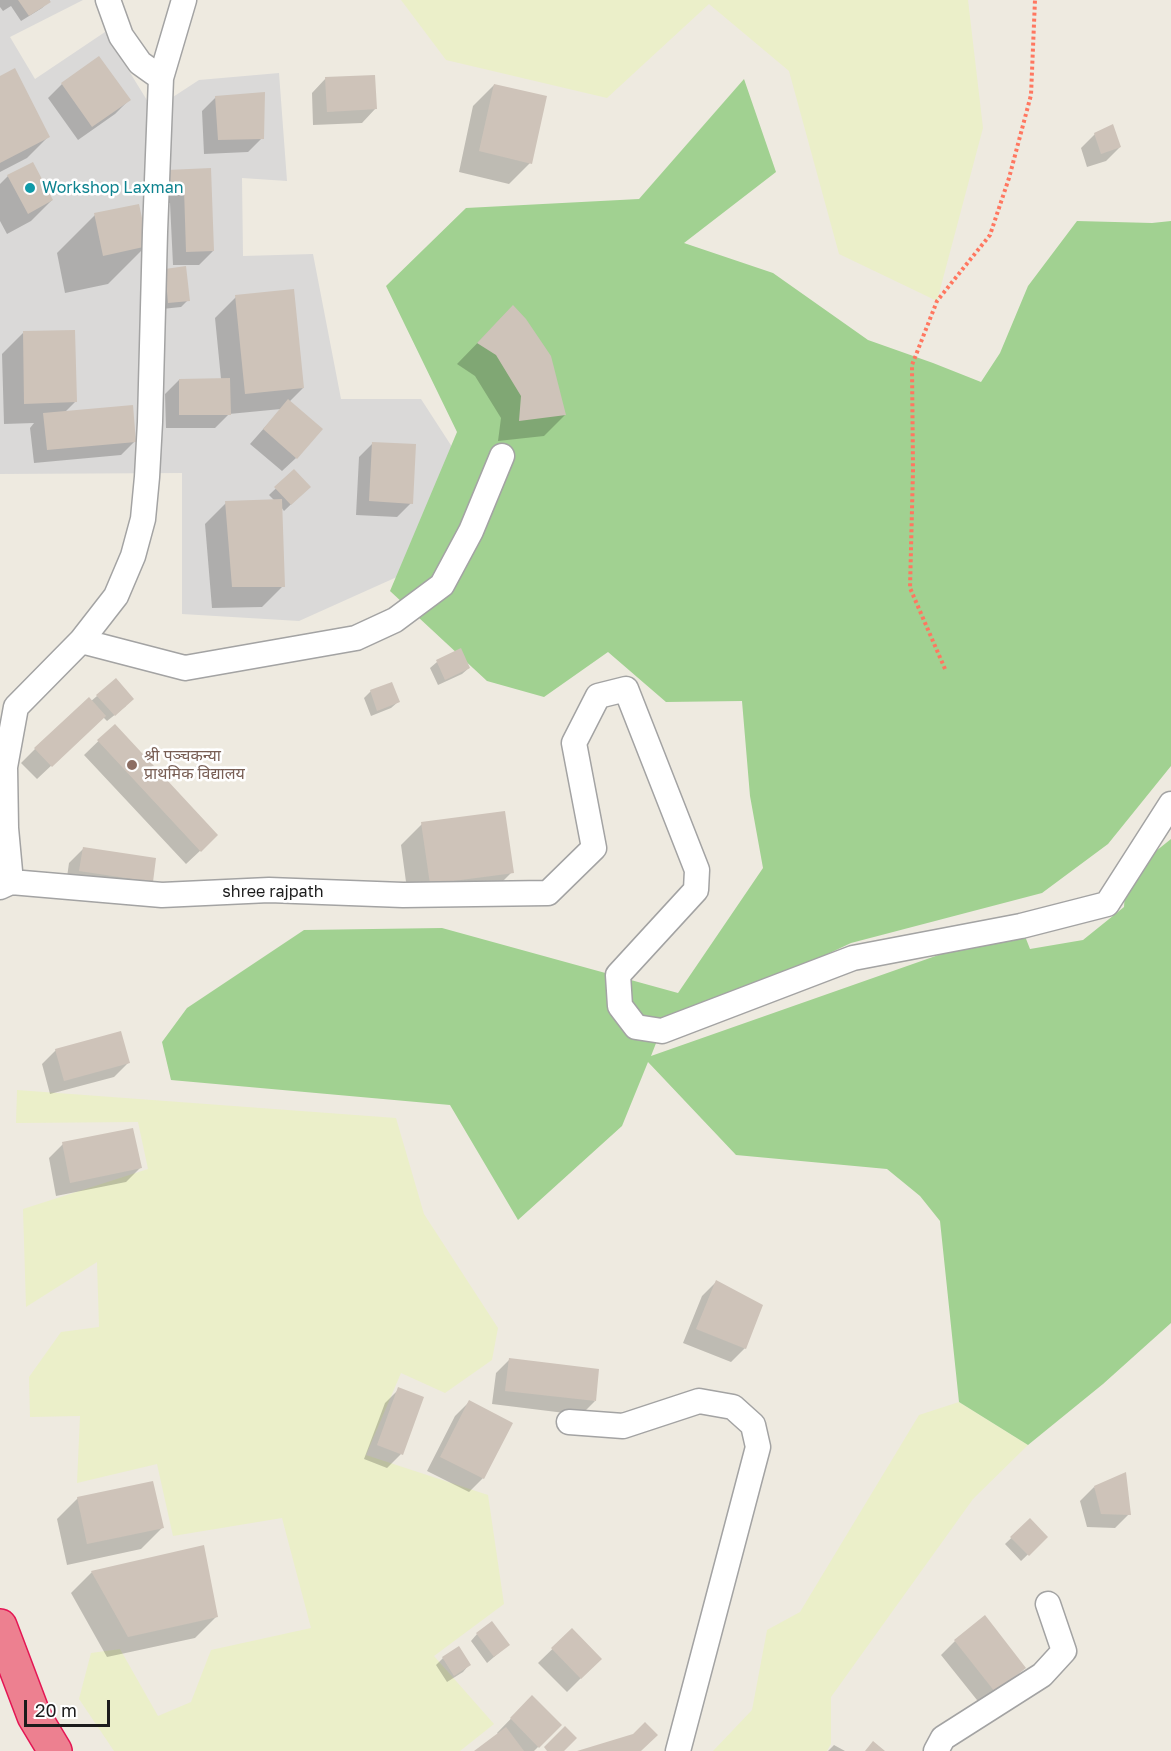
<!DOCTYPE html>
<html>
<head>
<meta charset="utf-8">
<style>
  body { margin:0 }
  #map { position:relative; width:1171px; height:1751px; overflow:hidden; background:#eeeae0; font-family:"Golos Text",sans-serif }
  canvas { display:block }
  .scale { position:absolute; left:24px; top:1700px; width:86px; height:27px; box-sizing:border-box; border:3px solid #1c1c1c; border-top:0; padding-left:8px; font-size:18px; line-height:21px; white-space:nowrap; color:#1c1c1c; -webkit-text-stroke:4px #fff; paint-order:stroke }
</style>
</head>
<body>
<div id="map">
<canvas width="1171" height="1751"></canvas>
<div class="scale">20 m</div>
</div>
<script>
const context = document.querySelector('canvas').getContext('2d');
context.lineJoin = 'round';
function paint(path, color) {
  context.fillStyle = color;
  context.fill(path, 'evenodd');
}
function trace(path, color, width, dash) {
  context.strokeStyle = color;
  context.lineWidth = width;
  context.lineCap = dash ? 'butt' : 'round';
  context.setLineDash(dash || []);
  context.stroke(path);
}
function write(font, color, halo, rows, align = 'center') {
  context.font = font + ' "Golos Text","Noto Sans Devanagari",sans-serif';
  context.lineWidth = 5;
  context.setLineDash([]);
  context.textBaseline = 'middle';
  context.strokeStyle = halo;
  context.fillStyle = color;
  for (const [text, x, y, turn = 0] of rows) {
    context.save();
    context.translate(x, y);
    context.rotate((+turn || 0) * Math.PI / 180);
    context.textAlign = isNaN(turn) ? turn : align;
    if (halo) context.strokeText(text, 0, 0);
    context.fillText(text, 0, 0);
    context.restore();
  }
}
const residential = new Path2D(`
  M0,0H83L10,37L35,79L105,32L153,110L199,80L279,73L287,181L242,178L243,256L313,254L341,399H421L467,470L408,572L299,621L182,614V473L0,474Z`);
const farmland = new Path2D(`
  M401,0H968L983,128L937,301L839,254L789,71L709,4L607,98L446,60Z
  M17,1090L396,1118L424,1214L498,1328L492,1360L445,1393L401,1373L366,1455L488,1495L504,1604L434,1656L494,1724L460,1751H114L79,1699L91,1653L120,1649L158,1716L191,1702L211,1650L311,1628L282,1518L173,1536L157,1464L77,1483L80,1416L30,1417L29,1377L61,1332L99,1327L97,1262L26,1307L23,1209L148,1169L138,1122L16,1123Z
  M959,1402L1028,1445L973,1499L831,1697V1744L827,1751H713L752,1710L767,1630L800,1612L919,1415Z`);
const forest = new Path2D(`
  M744,79L776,172L684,243L773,273L868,340L933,363L981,382L1000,353L1028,286L1077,221L1152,223L1171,221V766L1108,844L1042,893L851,943L660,1033L651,1056L1021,926L1030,949L1083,940L1124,907L1126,875L1171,839V1323L1103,1384L1028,1445L959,1402L940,1221L920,1196L887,1169L736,1155L648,1062L622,1126L518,1220L450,1105L171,1080L162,1042L187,1008L304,930L442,928L678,993L763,868L750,796L742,701L666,702L608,652L544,697L487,681L390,591L457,432L386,286L466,208L639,199Z`);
const shadow = new Path2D(`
  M0,0H50L42,8L21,21L11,6L3,11L0,7Z
  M0,78L48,137L27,158L0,172Z
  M326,78L376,108L362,123L313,125L312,93Z
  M62,84L129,100L115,114L78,140L48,98Z
  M494,85L530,163L509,184L459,172L473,106Z
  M216,97L262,138L248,152L204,154L202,111Z
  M1095,134L1120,147L1106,161L1087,167L1081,148Z
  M210,170L213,251L199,265H173L170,203H154L153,185Z
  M8,176L52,200L31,221L7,234L0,221V184Z
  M95,215L146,246L108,284L65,293L57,253Z
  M184,268L188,300L181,307L162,309L159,277Z
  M236,297L303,388L289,402L296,458L282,471L250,444L281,409L229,414L215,428H166L165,394L179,380L221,379L215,318Z
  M492,328L565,415L544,436L498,441L501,418L475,376L457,364Z
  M23,333L75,402L65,412L135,441L121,455L34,463L30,428L34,423L4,424L2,354Z
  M373,443L411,503L397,517L356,515L359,457Z
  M294,471L309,487L284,511L281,507L283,586L262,607L212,608L205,524L226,503L275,501L269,495Z
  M437,662L469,668L462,674L438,685L430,668Z
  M371,691L398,702L391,708L371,716L364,698Z
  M97,696L126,706L107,721L103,717L37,779L21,763L35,749Z
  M114,726L202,849L186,864L84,755Z
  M422,824L512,872L491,893L409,904L401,845Z
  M83,849L151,881L137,895L66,884L69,863Z
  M56,1050L128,1063L114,1077L50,1094L42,1064Z
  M63,1144L140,1168L126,1182L56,1196L49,1158Z
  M716,1282L745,1348L731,1362L683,1343L702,1296Z
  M510,1359L595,1401L581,1415L492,1404L496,1373Z
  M399,1389L401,1454L387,1468L364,1459L385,1403Z
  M469,1402L483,1478L469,1492L427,1471L455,1416Z
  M1094,1487L1129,1514L1115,1528L1087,1527L1080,1501Z
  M78,1498L162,1528L141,1549L67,1565L57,1519Z
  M1030,1520L1046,1537L1021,1561L1005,1544Z
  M92,1572L216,1617L195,1638L107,1657L71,1593Z
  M572,1630L600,1659L567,1692L538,1663Z
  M477,1634L508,1645L487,1663L471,1641Z
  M955,1641L1024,1668L1010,1682L981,1705L941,1655Z
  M443,1658L469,1665L463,1672L447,1682L436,1665Z
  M532,1697L560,1725L534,1751H477L498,1734L497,1733Z
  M834,1745L845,1751H828Z`);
const building = new Path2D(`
  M18,0H49L51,2L29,16Z
  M99,56L131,100L92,127L61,83Z
  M15,68L50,137L0,163V76Z
  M375,75L377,109L327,112L325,77Z
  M494,84L547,96L532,164L479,151Z
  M265,92L264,139L218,140L215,96Z
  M1113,124L1121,147L1101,154L1094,133Z
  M33,162L53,200L28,214L7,175Z
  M211,168L214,251L186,252L184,189L167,190V170Z
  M139,204L148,246L103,256L94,213Z
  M186,266L190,301L168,303L165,269Z
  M294,289L304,388L245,394L235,295Z
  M513,305L526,319L551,356L566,415L519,421L521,396L496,355L477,343Z
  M75,330L77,402L24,404L23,331Z
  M230,378L231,415H179V379Z
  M288,399L323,429L297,459L263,429Z
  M133,405L136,442L47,450L43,413Z
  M372,442L416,444L413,504L369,501Z
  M294,469L311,487L291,505L274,487Z
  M282,499L285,587H232L225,501Z
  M461,648L470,668L445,680L436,660Z
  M116,678L134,699L115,716L96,695Z
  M392,682L400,702L377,711L370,690Z
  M89,697L106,716L52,767L34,748Z
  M115,724L218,835L201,852L97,740Z
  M505,811L514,873L430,884L421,822Z
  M83,847L156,858L153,882L79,871Z
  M121,1031L130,1063L64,1081L55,1049Z
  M133,1128L142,1168L70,1183L62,1142Z
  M716,1280L763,1305L746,1349L696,1329Z
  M509,1358L599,1369L596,1401L505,1391Z
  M398,1387L424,1397L403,1455L377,1445Z
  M469,1400L513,1423L484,1479L440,1457Z
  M1126,1472L1131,1515L1101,1514L1094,1486Z
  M153,1481L164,1528L87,1544L77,1497Z
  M1030,1518L1048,1537L1029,1556L1010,1537Z
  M204,1545L218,1617L128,1637L91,1571Z
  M985,1615L1026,1668L995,1692L954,1640Z
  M492,1621L510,1645L494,1657L476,1633Z
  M572,1628L602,1659L581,1679L551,1648Z
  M459,1646L471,1665L454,1676L442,1657Z
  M532,1695L562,1725L539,1748L510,1718Z
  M645,1722L658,1735L641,1751H577L633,1734Z
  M565,1726L577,1738L564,1751H547L544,1747Z
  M506,1727L524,1751H474Z
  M873,1741L885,1751H865Z`);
const path = new Path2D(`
  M945,669L910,588L913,470L912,365L937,301L990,235L1009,178L1031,95L1035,0`);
const street = new Path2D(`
  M108,0L121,36L140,63L161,78
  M81,641L185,668L356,638L395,620L442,585L471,531L502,456
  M11,882L6,828L5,767L16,707L81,641L116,596L133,556L143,519L147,477L150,422L155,232L161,78L184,0
  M0,887L11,882L162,895L269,890L403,895L548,893L594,848L574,743L598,696L626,689L697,870L696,890L618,975L620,1006L636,1027L662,1031L853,958L1021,926L1107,904L1171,804
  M569,1422L623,1426L699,1401L733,1407L753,1425L758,1447L678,1751
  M936,1751L943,1738L1042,1675L1064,1651L1048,1604`);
const highway = new Path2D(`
  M0,1626L34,1716L55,1751`);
const markers = [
  [30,188,6,"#0f9aa8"],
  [132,765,6,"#8d6e63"]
];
const cultureNames = [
  ["Workshop Laxman",42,188]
];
const educationNames = [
  ["श्री पञ्चकन्या",144,756],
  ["प्राथमिक विद्यालय",144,774]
];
const streetNames = [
  ["shree rajpath",273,892]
];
paint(residential, '#dad9d8');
paint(farmland, '#ebefc9');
paint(forest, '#a1d191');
paint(shadow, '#0003');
paint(building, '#cec3b9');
trace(street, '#a3a3a3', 27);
trace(highway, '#e41654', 36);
trace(path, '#ff7760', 4, [3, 3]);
trace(street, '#fff', 24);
trace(highway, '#ed8090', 33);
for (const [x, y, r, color] of markers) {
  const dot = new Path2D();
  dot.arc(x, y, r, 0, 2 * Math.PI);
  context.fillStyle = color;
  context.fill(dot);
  trace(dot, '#fff', 2);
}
write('16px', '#0d838f', '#fff', cultureNames, 'left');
write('16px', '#785e54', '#fff', educationNames, 'left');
write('16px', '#1c1c1c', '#fff', streetNames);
</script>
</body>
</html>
